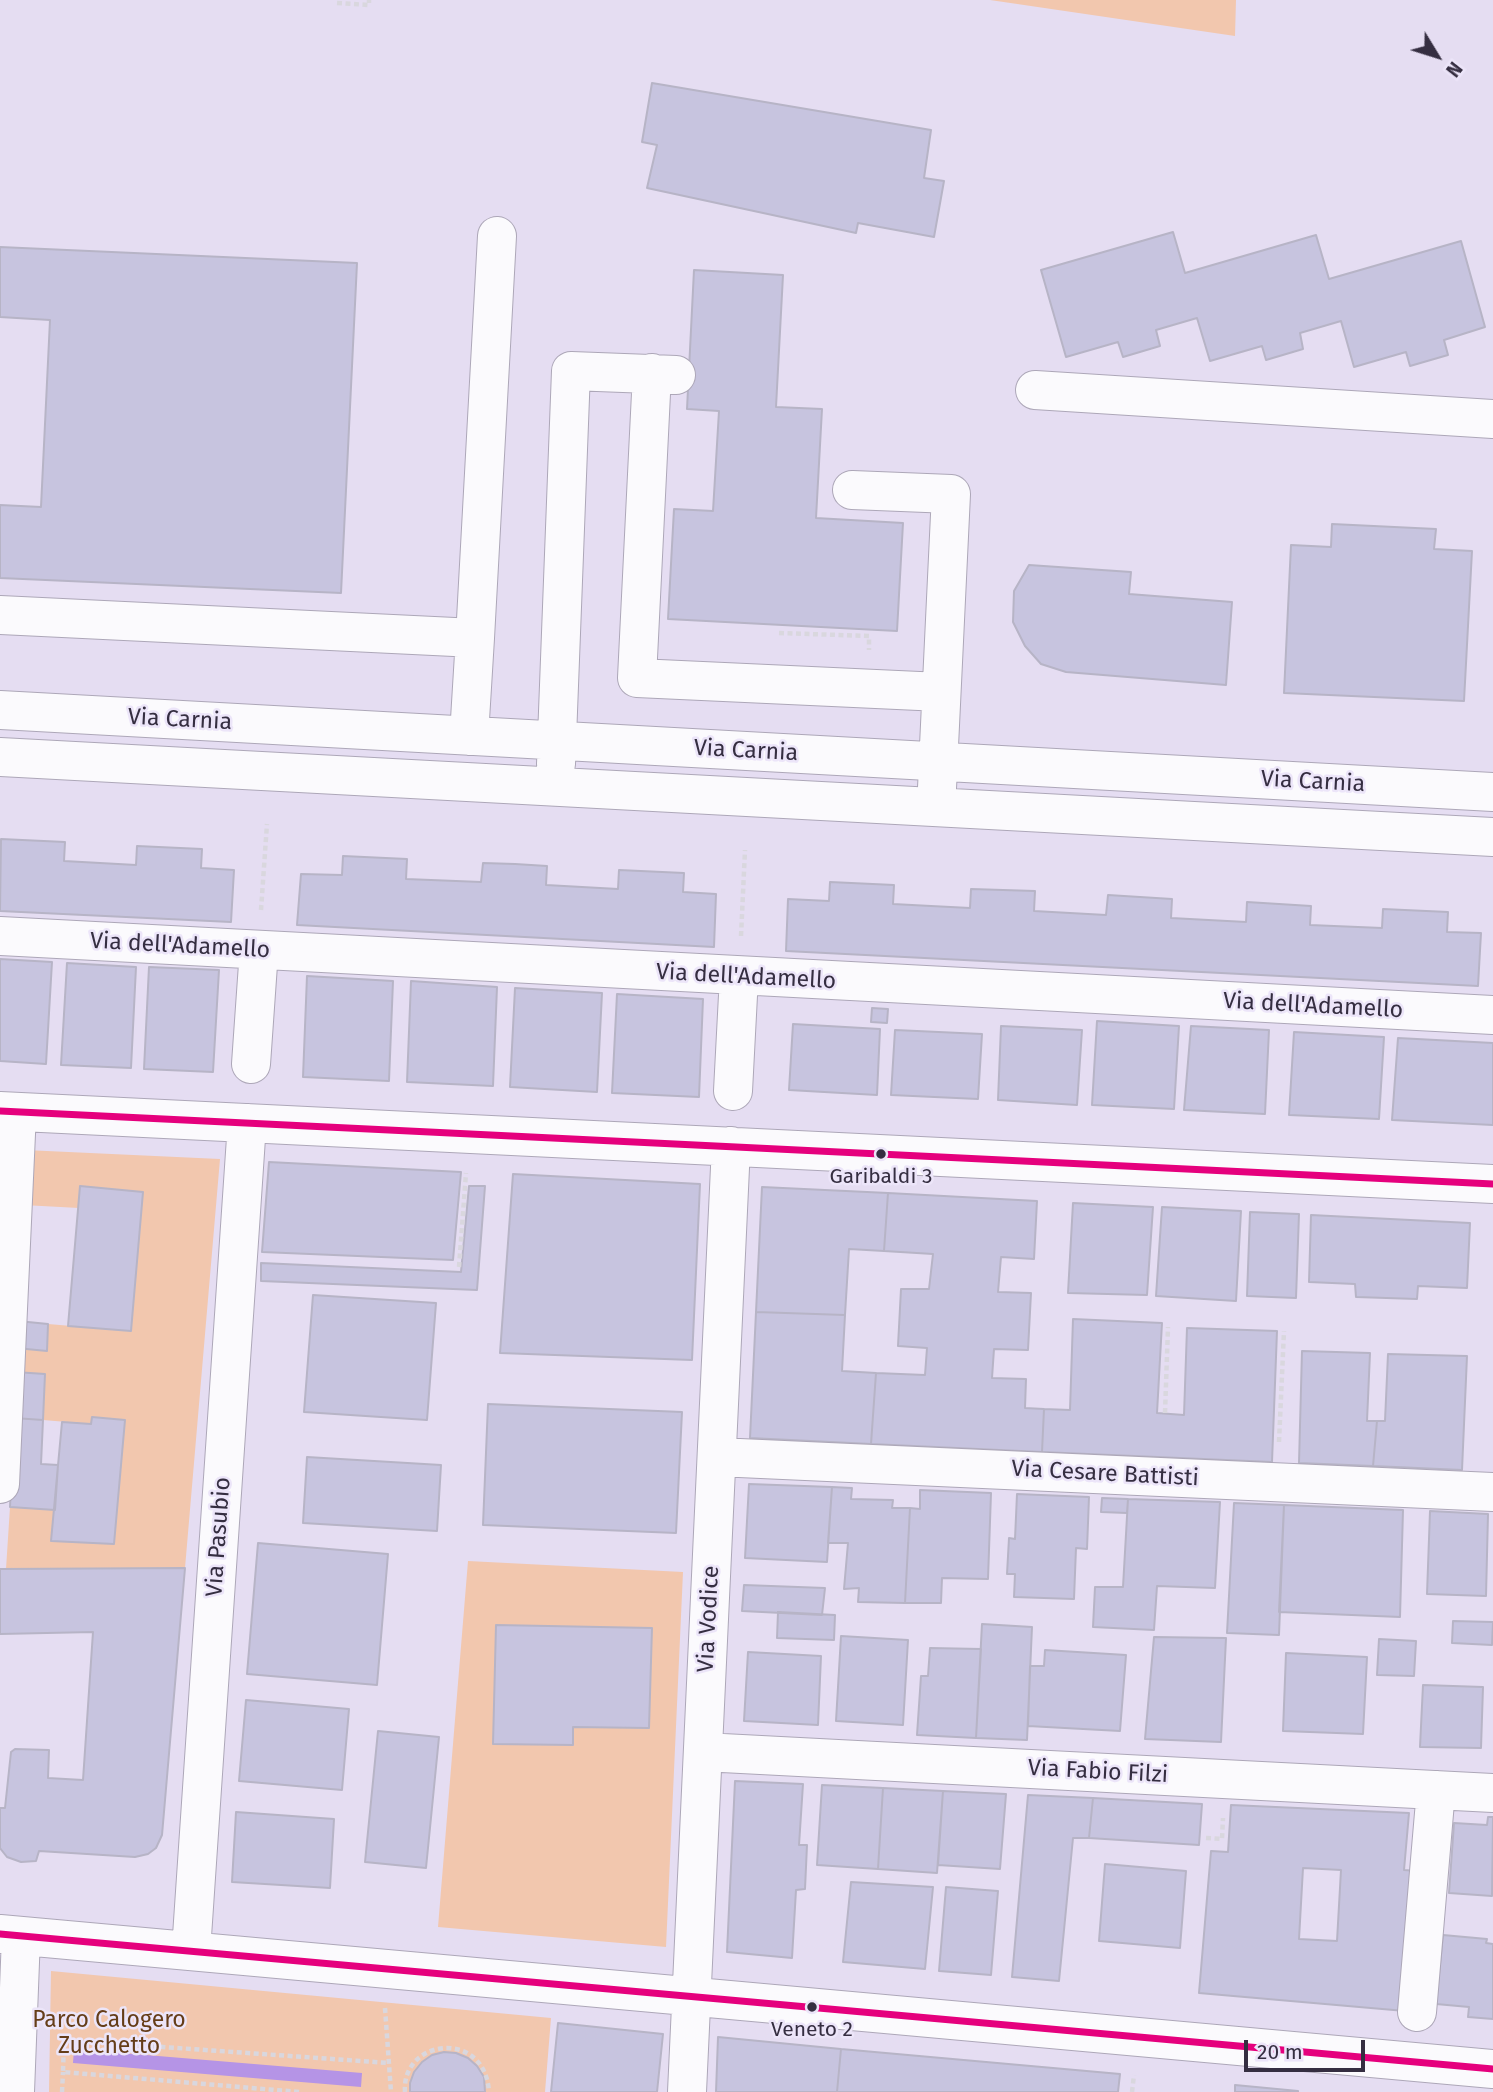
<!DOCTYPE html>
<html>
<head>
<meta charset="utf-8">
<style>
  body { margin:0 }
  #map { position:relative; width:1493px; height:2092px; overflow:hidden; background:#e5ddf2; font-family:"Fira Sans",sans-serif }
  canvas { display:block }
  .north { position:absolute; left:1402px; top:21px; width:70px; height:70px; -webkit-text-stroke:5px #ece5f9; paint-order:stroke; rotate:128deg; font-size:19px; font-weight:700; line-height:28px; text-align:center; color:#352e41 }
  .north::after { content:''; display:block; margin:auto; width:24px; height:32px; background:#352e41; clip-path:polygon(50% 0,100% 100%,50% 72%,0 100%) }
  .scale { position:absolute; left:1244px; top:2040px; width:121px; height:32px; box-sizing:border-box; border:4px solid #352e41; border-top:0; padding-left:9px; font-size:21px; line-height:24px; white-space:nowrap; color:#352e41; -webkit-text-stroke:5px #ece5f9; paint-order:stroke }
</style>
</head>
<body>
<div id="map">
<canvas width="1493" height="2092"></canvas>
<div class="north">N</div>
<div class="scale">20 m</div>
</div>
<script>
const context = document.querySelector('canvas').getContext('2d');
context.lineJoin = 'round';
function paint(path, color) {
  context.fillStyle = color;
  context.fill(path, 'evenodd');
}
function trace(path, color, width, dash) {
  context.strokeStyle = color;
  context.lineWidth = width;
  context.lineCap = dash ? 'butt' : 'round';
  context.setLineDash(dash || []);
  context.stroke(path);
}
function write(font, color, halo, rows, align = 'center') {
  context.font = font + ' "Fira Sans",sans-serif';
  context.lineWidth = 5;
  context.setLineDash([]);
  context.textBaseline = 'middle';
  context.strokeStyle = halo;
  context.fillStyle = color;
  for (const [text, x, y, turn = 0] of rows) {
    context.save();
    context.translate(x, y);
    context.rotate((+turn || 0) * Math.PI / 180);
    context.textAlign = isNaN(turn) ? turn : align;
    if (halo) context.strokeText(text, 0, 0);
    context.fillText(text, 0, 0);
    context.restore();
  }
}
const green = new Path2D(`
  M990,0H1236L1235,36Z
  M25,1150L220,1159L185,1568L6,1569L10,1507L55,1510L114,1544L125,1420L92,1417L91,1424L43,1420L45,1374L15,1372L16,1348L47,1351L48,1324L131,1331L143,1193L79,1208L23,1205Z
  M468,1561L683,1572L666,1947L438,1927Z
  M51,1971L551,2018L545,2092H49Z`);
const water = new Path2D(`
  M74,2049L362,2073L361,2087L73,2063Z`);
const building = new Path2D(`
  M652,83L931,130L924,178L944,181L934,237L858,223L856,233L647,188L657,145L642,142Z
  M1173,232L1185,273L1316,235L1329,279L1461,241L1485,327L1444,340L1448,355L1410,366L1406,352L1354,367L1341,321L1300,333L1303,349L1266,360L1262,346L1210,361L1197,318L1156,330L1160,346L1123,357L1118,342L1066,357L1041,270Z
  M0,247L357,263L341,593L0,578V505L41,507L50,320L0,317Z
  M694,270L783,275L776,407L822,409L816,518L903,523L897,631L668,619L674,509L713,511L719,411L687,409Z
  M1332,524L1436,529L1434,549L1472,551L1464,701L1284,693L1291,545L1331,547Z
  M1029,565L1131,572L1129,594L1232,602L1226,685L1066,672L1041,664L1025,646L1013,622L1014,591Z
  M1,839L65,842L64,861L136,865L137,846L202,849L201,868L234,870L231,922L0,911Z
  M343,856L407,859L406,879L481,882L483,863L515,864L547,866L546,885L618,889L619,870L684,873L683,892L716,894L714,947L297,925L301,874L342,875Z
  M830,882L894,885L893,904L931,906L970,908L971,889L1035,891L1034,911L1106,915L1108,895L1172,899L1171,918L1246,922L1247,902L1311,906L1310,925L1382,928L1383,909L1448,912L1447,932L1481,933L1478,986L786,951L788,899L829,901Z
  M0,959L52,962L46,1064L0,1061Z
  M67,963L136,967L131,1068L61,1065Z
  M149,967L219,970L213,1072L144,1069Z
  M307,976L393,981L389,1081L303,1077Z
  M411,981L497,987L493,1086L407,1082Z
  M515,988L602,993L597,1092L510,1087Z
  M617,994L703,999L699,1097L612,1093Z
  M872,1008L888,1009L887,1023L871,1022Z
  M1097,1021L1179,1026L1174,1109L1092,1105Z
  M793,1024L880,1029L877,1095L789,1090Z
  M1001,1026L1082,1030L1077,1105L998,1100Z
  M1191,1026L1269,1030L1265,1114L1184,1110Z
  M895,1030L982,1034L978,1099L891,1095Z
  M1294,1032L1384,1037L1379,1119L1289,1115Z
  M1398,1038L1493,1043V1125L1392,1120Z
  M269,1162L461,1172L453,1260L262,1252Z
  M513,1174L700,1184L692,1360L500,1353Z
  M80,1186L143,1192L131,1331L68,1326Z
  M469,1186H485L477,1290L261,1281V1263L461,1272Z
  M762,1187L888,1193L884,1251L849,1249L845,1315L756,1312Z
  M888,1193L1037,1201L1034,1259L1001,1257L998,1292L1031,1293L1028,1350L994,1349L992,1378L1026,1379L1025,1408L1044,1409L1042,1452L871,1444L876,1373L925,1375L927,1348L898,1346L901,1289H929L933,1254L884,1251Z
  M1073,1203L1153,1207L1147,1295L1068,1293Z
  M1162,1207L1241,1211L1236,1301L1156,1296Z
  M1250,1212L1299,1214L1296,1298L1247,1296Z
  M1311,1215L1470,1223L1467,1288L1418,1286L1417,1299L1356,1297L1355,1284L1309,1282Z
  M313,1295L436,1303L427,1420L304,1412Z
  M756,1312L845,1315L842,1371L876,1373L871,1444L750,1438Z
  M1073,1319L1162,1323L1157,1413L1184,1415L1187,1328L1277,1331L1272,1462L1042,1452L1044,1409L1070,1410Z
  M18,1321L48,1324L47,1351L16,1348Z
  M1302,1351L1370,1353L1367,1421H1377L1373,1466L1299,1463Z
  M1388,1354L1467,1356L1462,1470L1373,1466L1377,1421H1385Z
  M15,1372L45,1374L43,1420L14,1418Z
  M488,1404L682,1412L676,1533L483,1525Z
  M92,1417L125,1420L114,1544L51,1541L62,1422L91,1424Z
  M14,1418L43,1420L41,1464L58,1465L55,1510L10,1507Z
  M307,1457L441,1465L437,1531L303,1523Z
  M749,1484L832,1487L827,1562L745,1558Z
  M832,1487L852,1488L851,1499L893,1500L892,1508H910L905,1603L858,1602L859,1588L844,1589L848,1543H828Z
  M920,1490L991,1493L988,1579L942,1578L941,1603H905L910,1508L920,1509Z
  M1017,1494L1089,1497L1087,1549L1076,1548L1074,1599L1014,1597L1015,1574H1007L1009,1538L1015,1539Z
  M1102,1498L1128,1499L1127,1513L1101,1512Z
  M1128,1499L1220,1502L1215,1588L1157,1586L1154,1630L1093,1627L1095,1587H1123Z
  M1234,1503L1284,1505L1279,1635L1227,1633Z
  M1284,1505L1403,1510L1400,1617L1279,1612Z
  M1430,1511L1488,1514L1486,1596L1427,1594Z
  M258,1543L388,1554L377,1685L247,1674Z
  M185,1568L162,1835L156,1848L148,1854L135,1857L39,1851L36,1861L21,1862L7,1857L0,1848V1808H5L11,1752L15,1749L49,1750L48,1778L83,1780L93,1632L0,1634V1569Z
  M744,1585L825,1588L822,1615L742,1611Z
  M778,1612L835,1615L834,1640L777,1638Z
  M1453,1621L1493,1622L1492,1645L1452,1643Z
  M982,1624L1032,1627L1027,1740L976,1738Z
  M496,1625L652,1628L649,1728L573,1727V1745L493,1744Z
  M841,1636L908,1640L903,1725L836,1721Z
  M1154,1637L1226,1638L1221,1742L1145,1739Z
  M1379,1639L1416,1641L1414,1676L1377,1675Z
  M930,1648L981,1649L976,1738L917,1735L921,1676H928Z
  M1045,1650L1126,1655L1120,1731L1028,1726L1030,1666H1044Z
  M748,1652L821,1656L818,1725L744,1721Z
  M1286,1653L1367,1657L1363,1734L1283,1731Z
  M1423,1685L1483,1687L1481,1748L1420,1747Z
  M246,1700L349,1709L342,1790L239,1781Z
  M378,1731L439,1737L426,1868L365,1862Z
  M735,1781L803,1784L799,1845H807L805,1889L796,1890L792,1958L727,1952Z
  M822,1785L883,1788L878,1869L817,1865Z
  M883,1788L943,1791L937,1873L878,1869Z
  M943,1791L1006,1794L1000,1869L938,1865Z
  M1028,1795L1093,1798L1089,1838H1073L1059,1981L1012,1977Z
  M1093,1798L1202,1804L1199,1845L1089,1838Z
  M1231,1805L1409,1813L1404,1870L1417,1871L1405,2011L1199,1993L1211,1851L1228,1852ZM1303,1868L1341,1870L1337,1941L1299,1939Z
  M236,1812L334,1819L330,1888L232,1882Z
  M1488,1817H1493L1492,1896L1449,1893L1454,1823L1487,1825Z
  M1105,1864L1186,1871L1180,1948L1099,1941Z
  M851,1882L933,1887L925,1969L843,1962Z
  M946,1887L998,1891L991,1975L939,1971Z
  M1443,1935L1487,1939L1486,1943L1493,1944V2019L1468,2017L1469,2007L1436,2004Z
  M558,2023L663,2034L657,2092H551Z
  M718,2037L841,2049L837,2092H716Z
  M841,2049L1120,2074L1118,2092H837Z
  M444,2052L456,2053L468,2058L477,2066L484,2077L485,2092H410V2083L414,2072L422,2062L432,2055Z
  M1235,2085L1298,2091V2092H1235Z`);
const path = new Path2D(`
  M337,3L369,5V0
  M779,633L869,636V650
  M261,910L267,824
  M741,936L745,850
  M459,1267L466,1173
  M1165,1413L1168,1327
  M1279,1442L1284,1331
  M1206,1838L1222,1839L1223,1818
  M385,2008L391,2092
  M62,2092L63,2072
  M299,2092L63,2072L64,2040L389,2063
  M405,2092C401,2039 485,2028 489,2092
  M1132,2092L1134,2075`);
const minor = new Path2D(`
  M652,373L637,678L941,692
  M1035,390L1493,419
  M852,490L951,494L937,788
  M0,615L475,638L469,736
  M475,638L497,236
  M0,710L1493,792
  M0,757L1493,837
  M556,764L571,371L676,375
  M0,936L1493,1015
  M251,1064L259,950
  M733,1091L739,976
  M0,1111L1493,1184
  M717,1457L1493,1492
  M0,1484L17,1112
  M703,1752L1493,1793
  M0,1934L1493,2069
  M191,1951L247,1123
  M1417,2012L1436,1790
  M15,2092L21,1936
  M687,2092L731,1146`);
const bus1 = new Path2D(`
  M0,1111L1493,1184
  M0,1934L1493,2069`);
const markers = [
  [881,1154,6,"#352e41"],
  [812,2007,6,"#352e41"]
];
const busNames = [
  ["Garibaldi 3",881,1177],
  ["Veneto 2",812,2030]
];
const streetNames = [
  ["Via Carnia",180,720,3],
  ["Via Carnia",746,751,3],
  ["Via Carnia",1313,782,3],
  ["Via dell'Adamello",180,946,3],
  ["Via dell'Adamello",746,977,3],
  ["Via dell'Adamello",1313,1006,3],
  ["Via Cesare Battisti",1105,1474,3],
  ["Via Pasubio",219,1537,-86],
  ["Via Vodice",709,1619,-87],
  ["Via Fabio Filzi",1098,1772,3]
];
const parkNames = [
  ["Parco Calogero",109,2021],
  ["Zucchetto",109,2047]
];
paint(green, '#f2c7ae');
paint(water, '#b594e6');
paint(building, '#c7c4df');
trace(building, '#b7b4c6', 2);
trace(minor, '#ada7b8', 40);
trace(path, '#d9d7de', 4.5, [5, 3.5]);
trace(minor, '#fbfafd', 38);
trace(bus1, '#e5007d', 7);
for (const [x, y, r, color] of markers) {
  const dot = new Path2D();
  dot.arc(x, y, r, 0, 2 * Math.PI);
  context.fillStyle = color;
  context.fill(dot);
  trace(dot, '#ece5f9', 2.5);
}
write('21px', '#352e41', '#ece5f9', busNames);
write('23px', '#352e41', '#ece5f9', streetNames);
write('23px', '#653d18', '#ece5f9', parkNames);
</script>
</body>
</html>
